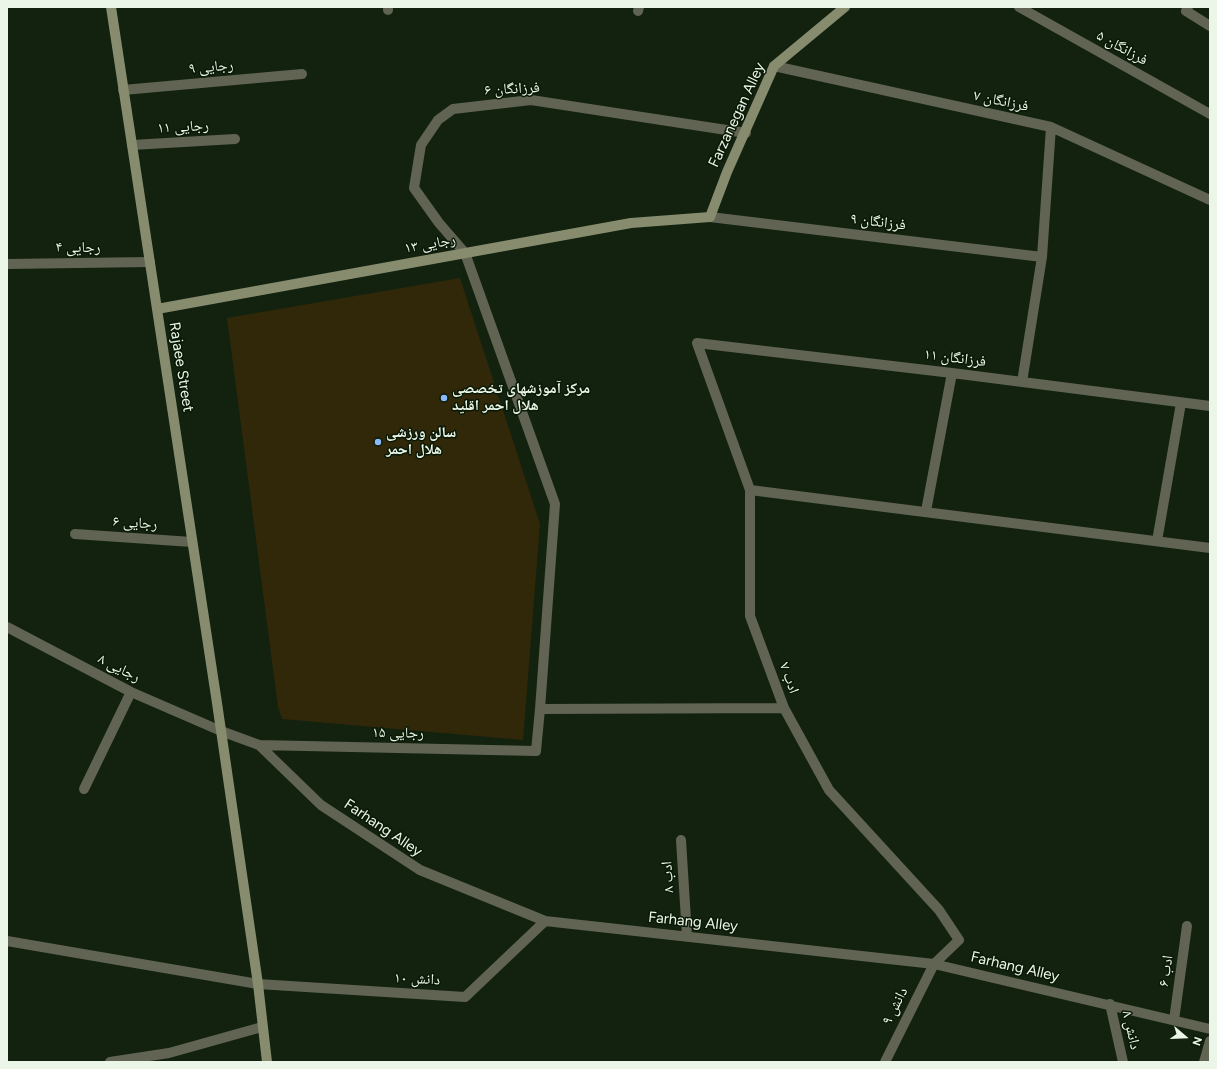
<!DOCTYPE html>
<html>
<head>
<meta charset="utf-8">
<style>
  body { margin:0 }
  #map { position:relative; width:1217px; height:1069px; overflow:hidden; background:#12220f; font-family:Figtree,sans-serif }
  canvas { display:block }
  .frame { position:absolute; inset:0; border:8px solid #ebf6e8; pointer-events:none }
  .north { position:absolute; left:1165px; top:1017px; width:40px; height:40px; -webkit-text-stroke:3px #091906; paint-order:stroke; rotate:109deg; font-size:11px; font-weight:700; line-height:16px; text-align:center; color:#ebf6e8 }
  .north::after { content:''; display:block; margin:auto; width:14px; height:18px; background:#ebf6e8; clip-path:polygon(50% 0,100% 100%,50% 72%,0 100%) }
</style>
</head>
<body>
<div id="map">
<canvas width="1217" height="1069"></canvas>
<div class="frame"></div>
<div class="north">N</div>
</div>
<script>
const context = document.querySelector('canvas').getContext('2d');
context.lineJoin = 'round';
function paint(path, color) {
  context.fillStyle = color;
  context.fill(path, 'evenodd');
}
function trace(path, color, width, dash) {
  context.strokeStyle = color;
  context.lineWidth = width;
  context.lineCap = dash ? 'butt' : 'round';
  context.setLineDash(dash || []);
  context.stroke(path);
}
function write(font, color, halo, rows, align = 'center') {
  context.font = font + ' Figtree,"Noto Naskh Arabic",sans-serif';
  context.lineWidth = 3;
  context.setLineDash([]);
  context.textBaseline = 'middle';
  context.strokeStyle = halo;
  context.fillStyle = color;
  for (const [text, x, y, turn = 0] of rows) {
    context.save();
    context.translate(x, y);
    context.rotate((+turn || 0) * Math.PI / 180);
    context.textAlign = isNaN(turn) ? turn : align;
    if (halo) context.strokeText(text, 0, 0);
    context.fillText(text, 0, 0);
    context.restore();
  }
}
const green = new Path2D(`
  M460,278L540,524L523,740L282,719L278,707L227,318Z`);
const street = new Path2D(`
  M1019,7L1210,114
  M1188,7L1186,11L1210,26
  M388,10V7
  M638,11L639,7
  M774,66L1051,127L1210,200
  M123,90L302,74
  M132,145L235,139
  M710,217L1042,257
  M7,264L150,262
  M1022,382L1042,257L1051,127
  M750,490L1210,548
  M926,511L952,373
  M75,534L192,542
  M1157,541L1181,403
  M7,627L131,692L221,731L259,745L321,805L420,870L545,921L934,964L1210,1029
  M540,709L555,504L465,253L439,223L414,188L421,145L438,120L453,109L531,100L746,133
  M259,745L536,751L540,709L784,708
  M84,789L131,692
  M681,840L687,936
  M7,941L258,984L465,997L545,921
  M1110,1004L1123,1062
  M1174,1020L1187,926
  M110,1062L169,1053L262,1027
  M885,1062L934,964L959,940L939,910L829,790L784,708L750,616V490L697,343L952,373L1210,406
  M1204,1062L1210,1041`);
const secondary = new Path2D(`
  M111,7L217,703L258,984L267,1062
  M157,309L631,223L710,217L727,172L774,66L845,7`);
const markers = [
  [444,398,4,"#8bbafc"],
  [378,442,4,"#8bbafc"]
];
const streetNames = [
  ["فرزانگان ۵",1122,48,29],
  ["رجایی ۹",211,67,-5],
  ["فرزانگان ۶",512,89,-3],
  ["فرزانگان ۷",1001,101,12],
  ["Farzanegan Alley",737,115,-65],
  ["رجایی ۱۱",183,127,-3],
  ["فرزانگان ۹",878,222,7],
  ["رجایی ۱۳",430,244,-10],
  ["رجایی ۴",78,248],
  ["فرزانگان ۱۱",955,358,7],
  ["Rajaee Street",181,367,81],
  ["رجایی ۶",135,523,4],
  ["رجایی ۸",119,668,27],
  ["ادب ۷",789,678,70],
  ["رجایی ۱۵",398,733,1],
  ["Farhang Alley",383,828,34],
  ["ادب ۸",668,877,-94],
  ["Farhang Alley",693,922,6],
  ["Farhang Alley",1015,967,13],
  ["ادب ۶",1166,971,-82],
  ["دانش ۱۰",417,979,3],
  ["دانش ۹",895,1006,-63],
  ["دانش ۸",1131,1030,77]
];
const poiNames = [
  ["مرکز آموزشهای تخصصی",452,389],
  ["هلال احمر اقلید",452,406],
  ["سالن ورزشی",386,433],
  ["هلال احمر",386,450]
];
paint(green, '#31280a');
trace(street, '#616452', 10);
trace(secondary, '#878c6f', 10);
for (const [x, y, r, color] of markers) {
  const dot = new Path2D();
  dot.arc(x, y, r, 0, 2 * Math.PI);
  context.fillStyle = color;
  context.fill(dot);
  trace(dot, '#091906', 1.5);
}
write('15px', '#ebf6e8', '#091906', streetNames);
write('bold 15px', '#ebf6e8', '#091906', poiNames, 'left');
</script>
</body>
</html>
